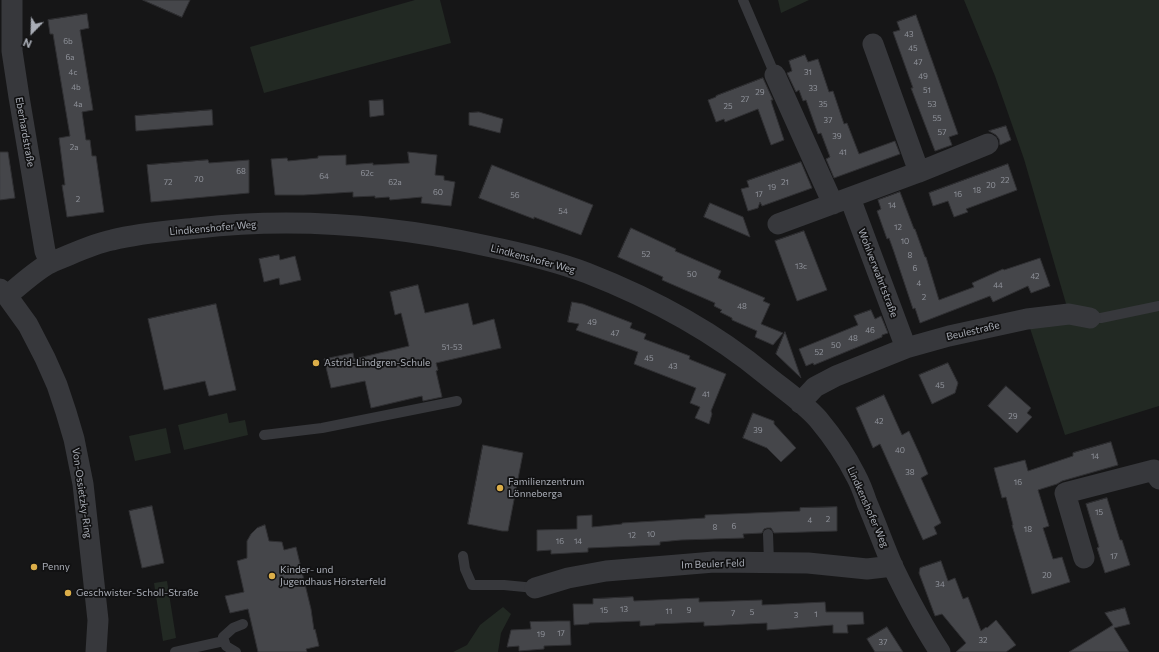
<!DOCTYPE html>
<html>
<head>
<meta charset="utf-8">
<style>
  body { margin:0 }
  #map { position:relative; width:1159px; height:652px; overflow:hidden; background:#161617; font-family:Commissioner,sans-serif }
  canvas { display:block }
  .north { position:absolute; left:12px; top:12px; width:40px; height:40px; -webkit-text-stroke:3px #111112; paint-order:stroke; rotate:203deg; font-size:11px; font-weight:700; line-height:16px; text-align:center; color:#a9adb6 }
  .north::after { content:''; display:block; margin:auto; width:14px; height:18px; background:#a9adb6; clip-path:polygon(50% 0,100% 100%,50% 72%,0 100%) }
</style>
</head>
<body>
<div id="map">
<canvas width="1159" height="652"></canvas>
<div class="north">N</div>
</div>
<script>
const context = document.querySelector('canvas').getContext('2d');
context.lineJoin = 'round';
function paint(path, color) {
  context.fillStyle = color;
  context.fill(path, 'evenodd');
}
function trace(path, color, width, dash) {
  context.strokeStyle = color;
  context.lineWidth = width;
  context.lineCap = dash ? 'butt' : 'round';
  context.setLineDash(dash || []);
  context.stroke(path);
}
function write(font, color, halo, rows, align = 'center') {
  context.font = font + ' Commissioner,sans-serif';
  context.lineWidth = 3.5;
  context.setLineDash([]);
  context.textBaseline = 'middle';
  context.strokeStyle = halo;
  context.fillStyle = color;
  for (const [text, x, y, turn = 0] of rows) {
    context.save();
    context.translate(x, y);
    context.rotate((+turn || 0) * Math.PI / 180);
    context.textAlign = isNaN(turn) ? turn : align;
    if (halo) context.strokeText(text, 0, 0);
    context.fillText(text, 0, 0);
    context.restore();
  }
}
const green = new Path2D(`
  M415,0H440L451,43L264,93L250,47Z
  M778,0H809L781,13Z
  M964,0H1159V406L1065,435L1027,319L1069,314L1024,159L995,76Z
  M227,413L229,423L245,420L248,435L184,450L178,425Z
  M166,428L171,453L135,461L129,436Z
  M167,581L176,638L163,641L154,583Z
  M503,607L511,614L501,633L498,652H453L467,645L480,625Z`);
const building = new Path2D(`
  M143,0H190L182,17Z
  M87,14L89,28L80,30L93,110L82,112L86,140H90L92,156H96L104,212L67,217L62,185H65L59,138L70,136L53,34H50L48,20Z
  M916,15L958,134L949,137L952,145L935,151L911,88H913L893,32L900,30L897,22Z
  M805,55L808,62L818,59L829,92L833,91L844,124L847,123L859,154L895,141L900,154L834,178L826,159L830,157L821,133L818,134L806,100L803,101L799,90L796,92L787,73L792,71L789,61Z
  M763,78L773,100H771L772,104L784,140L771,145L758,109L725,122L724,119L716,122L708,100L716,97V96Z
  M383,100L384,115L370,117L369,101Z
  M212,110L213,125L136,131L135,116Z
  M479,112L503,119L500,133L469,125V113Z
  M1006,126L1011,140L1000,145L999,139L996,135L989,131Z
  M0,152H8L15,198L0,200Z
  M408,152L437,155L435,175L444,176V180L455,182L451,206L421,203L422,197L390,200L389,197L375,198V196L353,197V192L304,195H275L271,159L287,158L288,161L318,158V156L346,155V165L373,163V165L409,163Z
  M208,160L209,163L249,160V193L151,202L147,165Z
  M801,162L812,188L762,206L760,202L758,208L748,211L741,189L749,187L747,181Z
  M1008,164L1017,190L966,209L968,212L954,217L948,201L933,206L929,193Z
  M492,165L593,205L581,235L534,217V219L479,198Z
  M900,192L914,229H915L925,257H926L939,300L974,287L972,283L1003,269L1004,270L1040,258L1050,286L1031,293L1028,286L993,302L990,296L920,323L915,308L913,309L894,252L889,238L887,239L877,211L881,209L878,200Z
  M710,203L743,217L750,237L704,217Z
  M631,228L676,249L675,251L721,271L718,278L765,298L763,301L770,304L761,324L783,333L773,345L755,337L757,331L732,320V318L720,312L722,310L714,306L715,303L662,280L663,277L618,257Z
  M804,231L827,290L797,301L775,241Z
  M279,255L280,260L295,256L301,280L280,285L279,278L264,282L259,259Z
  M418,285L425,313L468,303L473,325L494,319L501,348L436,363L438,370L436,371L442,397L423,401L422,396L371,408L365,381L331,388L324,359L353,353L354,359L409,346L401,313L395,315L390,292Z
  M572,302L583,304L632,323L630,328L646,334L644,339L690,356L689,359L726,374L711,411L712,414L709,424L695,418L700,407L690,403L696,388L634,364L638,352L576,330L579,324L568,322Z
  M216,304L236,390L209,396L205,381L164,390L148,319Z
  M871,310L875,319L881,316L888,333L882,335V337L814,365L813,363L806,366L799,349L858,325L854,316Z
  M785,332L801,378L776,354Z
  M948,363L958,383L955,393L932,404L919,375Z
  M1006,386L1031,408L1027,413L1032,417L1017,433L988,406Z
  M884,395L902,435L909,431L920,455L928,474L921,478L941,523L934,527L937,534L923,540L880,444L873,448L856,408Z
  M753,413L774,421V424L796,448L781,462L767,448L743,438Z
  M1111,442L1118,465L1062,481L1057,484L1038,490L1049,526L1043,528L1053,559L1062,557L1070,582L1032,594L1012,525H1013L1006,497L1002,498L994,468L1025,460L1028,471L1073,456V453Z
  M483,445L523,453L508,531H502L468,524Z
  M1107,498L1120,540H1122L1130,565L1105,573L1097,548L1099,547L1086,504Z
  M152,506L164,563L142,568L129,511Z
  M837,507V531L774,533L771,528H767L764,529L762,533L743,534L744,538L681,540L660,542V545L588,548V552L551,554V550L537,551V530L577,529V516L592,515V527L622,524V523L705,518V515L800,511V508Z
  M265,525L269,541L282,542L284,550L296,547L311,609L314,630L315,629L319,646L306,649L307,652H258L248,609L230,613L225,596L244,592L237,561L247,558V541L251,534L257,528Z
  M941,561L948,581L955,578L963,599L968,597L981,631L986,627L987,628L996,620L1016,645L1006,652H956L966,643L942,614L935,616L919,573L920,568Z
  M633,597L634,601L699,598V602L762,600V605L825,602L826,612H863L864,624L847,625L848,633H833V625L767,630V623L704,626V622L655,624V625L640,626V621L589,623V624L574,625L573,604H593V599Z
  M1125,608L1130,624L1114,628L1129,652H1069L1113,625L1105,613Z
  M557,621H570L571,645L544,646V649L519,651V646L507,647L511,630L531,629L530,622Z
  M887,627L903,652H875L867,639Z`);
const service = new Path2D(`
  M743,0L775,75
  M1090,318H1101L1159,306
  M264,435L322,428L457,401
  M768,534L769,562
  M463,556L465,569L472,585H504L535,588
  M175,652L224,641
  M236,652L226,646L223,637L233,628L243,624`);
const minor = new Path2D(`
  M12,0V51L19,97L45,251L50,263
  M873,44L919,172
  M775,75L833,204
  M850,198L906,348
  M778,224L919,172L988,144
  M0,289L7,296L28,325L45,358L57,385L66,412L74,439L83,484L98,620L96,652
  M7,296C20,285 33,273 48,264C54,261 62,258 69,255C83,249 97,243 112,240C140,233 169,231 197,228C294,217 392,225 487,246C521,253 555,261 587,273C651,298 713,331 766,375C783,389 803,402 818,419C833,437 846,456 856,476C861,485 864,494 867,503C876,524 884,546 893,567C907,596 922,625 940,652
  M800,403L815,387L836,376L906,348L949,336L1027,319L1069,314L1090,318
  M1084,558L1065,493L1154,470L1159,479
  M535,588L568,578L606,571L714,562L808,563L867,569L893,566`);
const markers = [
  [316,363,4,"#dcae49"],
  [500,488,4,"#dcae49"],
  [34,567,4,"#dcae49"],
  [272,576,4,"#dcae49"],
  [68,593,4,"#dcae49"]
];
const numberNames = [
  ["43",909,34],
  ["6b",68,41],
  ["45",913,48],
  ["6a",70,57],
  ["47",918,62],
  ["4c",73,72],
  ["31",808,72],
  ["49",923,76],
  ["4b",76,87],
  ["33",813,88],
  ["51",927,90],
  ["29",760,92],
  ["27",745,99],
  ["4a",78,104],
  ["35",823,104],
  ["53",932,104],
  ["25",728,106],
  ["55",937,118],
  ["37",828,120],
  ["57",942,132],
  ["39",837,136],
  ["2a",74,147],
  ["41",843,152],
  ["68",241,171],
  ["62c",367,173],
  ["64",324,176],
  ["70",199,179],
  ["22",1005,180],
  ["72",168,182],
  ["62a",395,182],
  ["21",785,182],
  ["20",991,185],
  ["19",772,187],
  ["18",977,190],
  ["60",438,192],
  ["17",759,194],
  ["16",958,194],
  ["56",515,195],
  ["2",78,199],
  ["14",892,205],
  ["54",563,211],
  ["12",898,227],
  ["10",905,241],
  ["52",646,254],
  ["8",910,255],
  ["13c",801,266],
  ["6",915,268],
  ["50",692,274],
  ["42",1035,276],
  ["4",919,283],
  ["44",998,285],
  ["2",924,297],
  ["48",742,306],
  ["49",592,322],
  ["46",870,330],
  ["47",615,333],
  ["48",853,338],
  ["50",836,345],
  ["51-53",452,347],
  ["52",819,352],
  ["45",649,358],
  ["43",673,366],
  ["45",940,385],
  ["41",706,394],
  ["29",1013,416],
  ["42",879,421],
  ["39",758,430],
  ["40",900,450],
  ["14",1095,456],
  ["38",910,472],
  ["16",1018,482],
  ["15",1099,512],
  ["2",828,519],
  ["4",810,520],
  ["6",734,526],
  ["8",715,527],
  ["18",1028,529],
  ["10",651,534],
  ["12",632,535],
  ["16",560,541],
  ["14",578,541],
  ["17",1114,556],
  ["20",1047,575],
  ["34",940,584],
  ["13",624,609],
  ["15",604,610],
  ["9",689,610],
  ["11",669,611],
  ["5",752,612],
  ["7",733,613],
  ["1",816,614],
  ["3",796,615],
  ["17",561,633],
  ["19",541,634],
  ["32",983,640],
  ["37",883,642]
];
const streetNames = [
  ["Eberhardstraße",25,132,80],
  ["Lindkenshofer Weg",213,228,-5],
  ["Lindkenshofer Weg",533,259,15],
  ["Wohlverwahrtstraße",878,273,69],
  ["Beulestraße",973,331,-13],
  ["Von-Ossietzky-Ring",82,493,82],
  ["Lindkenshofer Weg",868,507,66],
  ["Im Beuler Feld",713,564,-2]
];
const poiNames = [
  ["Astrid-Lindgren-Schule",324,363],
  ["Familienzentrum",508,482],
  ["Lönneberga",508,494],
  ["Penny",42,567],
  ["Kinder- und",280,570],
  ["Jugendhaus Hörsterfeld",280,582],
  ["Geschwister-Scholl-Straße",76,593]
];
paint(green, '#222923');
paint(building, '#45464a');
trace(building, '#303033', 1);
trace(service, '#37383c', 10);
trace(minor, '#37383c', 21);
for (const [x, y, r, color] of markers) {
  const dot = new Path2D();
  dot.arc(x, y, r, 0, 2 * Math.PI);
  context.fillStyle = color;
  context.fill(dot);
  trace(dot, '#111112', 1.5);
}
write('8px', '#90939b', null, numberNames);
write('10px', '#a9adb6', '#111112', streetNames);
write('10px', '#a9adb6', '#111112', poiNames, 'left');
</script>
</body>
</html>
